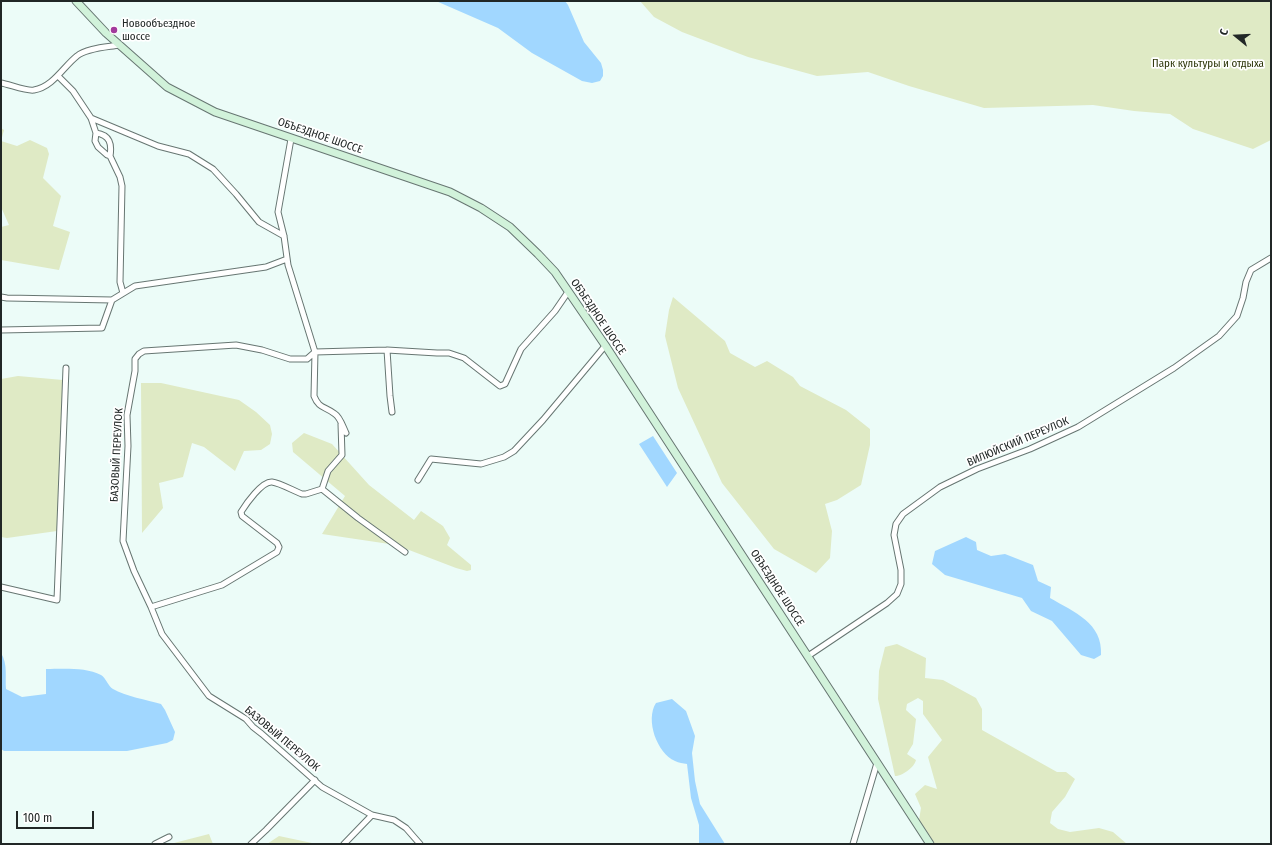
<!DOCTYPE html>
<html>
<head>
<meta charset="utf-8">
<style>
  body { margin:0 }
  #map { position:relative; width:1272px; height:845px; overflow:hidden; background:#ecfcf8; font-family:"Fira Sans Condensed",sans-serif }
  canvas { display:block }
  .frame { position:absolute; inset:0; border:2px solid #212726; pointer-events:none }
  .north { position:absolute; left:1216px; top:16px; width:40px; height:40px; -webkit-text-stroke:3px #fff; paint-order:stroke; rotate:288deg; font-size:11px; font-weight:700; line-height:16px; text-align:center; color:#212726 }
  .north::after { content:''; display:block; margin:auto; width:14px; height:18px; background:#212726; clip-path:polygon(50% 0,100% 100%,50% 72%,0 100%) }
  .scale { position:absolute; left:16px; top:811px; width:78px; height:18px; box-sizing:border-box; border:2px solid #212726; border-top:0; padding-left:5px; font-size:12px; line-height:14px; white-space:nowrap; color:#212726; -webkit-text-stroke:3px #fff; paint-order:stroke }
</style>
</head>
<body>
<div id="map">
<canvas width="1272" height="845"></canvas>
<div class="frame"></div>
<div class="north">С</div>
<div class="scale">100 m</div>
</div>
<script>
const context = document.querySelector('canvas').getContext('2d');
context.lineJoin = 'round';
function paint(path, color) {
  context.fillStyle = color;
  context.fill(path, 'evenodd');
}
function trace(path, color, width, dash) {
  context.strokeStyle = color;
  context.lineWidth = width;
  context.lineCap = dash ? 'butt' : 'round';
  context.setLineDash(dash || []);
  context.stroke(path);
}
function write(font, color, halo, rows, align = 'center') {
  context.font = font + ' "Fira Sans Condensed",sans-serif';
  context.lineWidth = 3.5;
  context.setLineDash([]);
  context.textBaseline = 'middle';
  context.strokeStyle = halo;
  context.fillStyle = color;
  for (const [text, x, y, turn = 0] of rows) {
    context.save();
    context.translate(x, y);
    context.rotate((+turn || 0) * Math.PI / 180);
    context.textAlign = isNaN(turn) ? turn : align;
    if (halo) context.strokeText(text, 0, 0);
    context.fillText(text, 0, 0);
    context.restore();
  }
}
const green = new Path2D(`
  M640,1H1271V140L1253,149L1193,129L1170,114L1134,111L1093,105L984,108L909,86L868,72L817,76L748,57L682,32L654,17Z
  M1,128L4,130L1,141L17,146L30,140L47,148L49,154L43,178L61,196L53,226L70,232L59,270L1,260V227L9,225L1,207Z
  M673,297L725,341L730,353L755,367L767,361L793,377L800,386L846,410L870,429V445L861,485L837,500L825,504L832,531L830,558L816,573L774,549L722,483L678,388L665,336L669,310Z
  M18,376L63,380L57,531L7,538L1,537V379Z
  M141,383H161L239,400L256,412L270,425L272,434L270,444L261,450L244,451L235,471L204,447L192,443L183,477L159,483L163,508L142,533Z
  M304,433L332,444L369,485L414,520L421,511L443,526L450,538L447,545L471,565V570L467,571L456,568L396,545L322,534L345,496L293,452L292,443Z
  M897,644L926,658L925,678L943,680L976,698L982,709V730L1057,772H1066L1075,779L1065,797L1052,812L1050,823L1058,829L1070,832L1099,828L1113,832L1127,844H935L919,820L921,808L915,794L925,785L937,789L928,757L942,740L923,714V701L918,698L907,704L906,710L916,719L913,744L907,754L916,760C914,768 902,776 895,776L878,699L879,671L885,647Z
  M209,834L213,844H172L174,843Z
  M279,836L312,843L311,844H267Z`);
const water = new Path2D(`
  M436,1H565L568,5L584,42L601,63L603,70V76L600,81L592,83L582,81L532,53L498,28Z
  M653,436L677,473L667,487L639,444Z
  M966,537L976,542L977,550L991,556L1005,554L1033,565L1038,581L1051,587L1050,598C1074,612 1103,623 1101,655L1094,659L1081,655L1052,621L1031,611L1022,598L945,575L932,564L935,551Z
  M1,653C8,664 5,678 6,689L22,697L46,694V669C62,669 86,667 101,675C106,678 108,686 113,689C125,696 147,700 161,704L165,710L175,732L173,740L167,743L127,751H4L1,749Z
  M672,699L686,711L695,736L692,753L695,781L700,804L725,844H699V825L691,798L687,764C683,763 679,763 675,761C657,753 645,720 656,703Z`);
const street = new Path2D(`
  M58,76L73,91L91,118L96,133L95,141L98,147L107,155L110,156L120,177L122,186L120,282L123,293
  M1,83C8,84 29,92 34,90C53,87 64,66 77,56C86,48 108,47 119,45
  M91,118L158,146L189,154L213,169L236,194L259,222L284,236
  M96,133C110,135 112,144 110,156
  M291,139L278,212L284,236L288,265L315,352L314,396C319,409 325,406 335,414C340,417 343,427 346,433
  M1,297L7,298L112,300L135,286L266,267L287,259
  M1,330L102,328L112,300
  M387,350L390,396L392,412
  M341,424L342,455L328,471L322,489L358,518L405,552
  M418,480L431,459L481,464L504,457L514,451L543,420L605,346
  M1,587L57,600L66,368
  M151,607L222,585L277,552L279,547L277,543L242,516L241,512C246,504 262,481 272,482C280,483 294,491 302,494H306L322,489
  M808,656L887,603L897,594L901,584V570L894,535L896,524L903,514L940,487L977,469L1030,449L1078,427L1174,368L1219,336L1237,316L1243,298L1246,282L1251,270L1271,258
  M155,844L169,837
  M251,844L266,830L315,780
  M344,844L372,815
  M420,844L406,828L394,820L372,815L322,787L262,734L253,727L246,719L209,696L162,634L151,607L134,571L123,541L128,446L127,415L135,371V359L139,354L144,351L236,345L262,350L290,359H307L315,352L387,350L437,353H449L464,358L500,386L505,384L521,349L555,311L568,292
  M853,844L877,763`);
const secondary = new Path2D(`
  M76,1L106,33L167,87L215,112L450,192L481,208L510,227L538,254L555,272L605,345L930,844`);
const markers = [
  [114,30,4,"#a23a9c"]
];
const poiNames = [
  ["Новообъездное",122,24],
  ["шоссе",122,37]
];
const parkNames = [
  ["Парк культуры и отдыха",1208,64]
];
const streetNames = [
  ["ОБЪЕЗДНОЕ ШОССЕ",320,136,19],
  ["ОБЪЕЗДНОЕ ШОССЕ",598,317,56],
  ["ВИЛЮЙСКИЙ ПЕРЕУЛОК",1018,442,-23],
  ["БАЗОВЫЙ ПЕРЕУЛОК",117,455,-87],
  ["ОБЪЕЗДНОЕ ШОССЕ",777,588,57],
  ["БАЗОВЫЙ ПЕРЕУЛОК",282,739,40]
];
paint(green, '#dfeac5');
paint(water, '#a1d7ff');
trace(street, '#677672', 7);
trace(secondary, '#677672', 9);
trace(street, '#fff', 5);
trace(secondary, '#d1f2da', 7);
for (const [x, y, r, color] of markers) {
  const dot = new Path2D();
  dot.arc(x, y, r, 0, 2 * Math.PI);
  context.fillStyle = color;
  context.fill(dot);
  trace(dot, '#fff', 1.5);
}
write('11px', '#212726', '#fff', poiNames, 'left');
write('11px', '#2c3508', '#fff', parkNames);
write('11px', '#212726', '#fff', streetNames);
</script>
</body>
</html>
